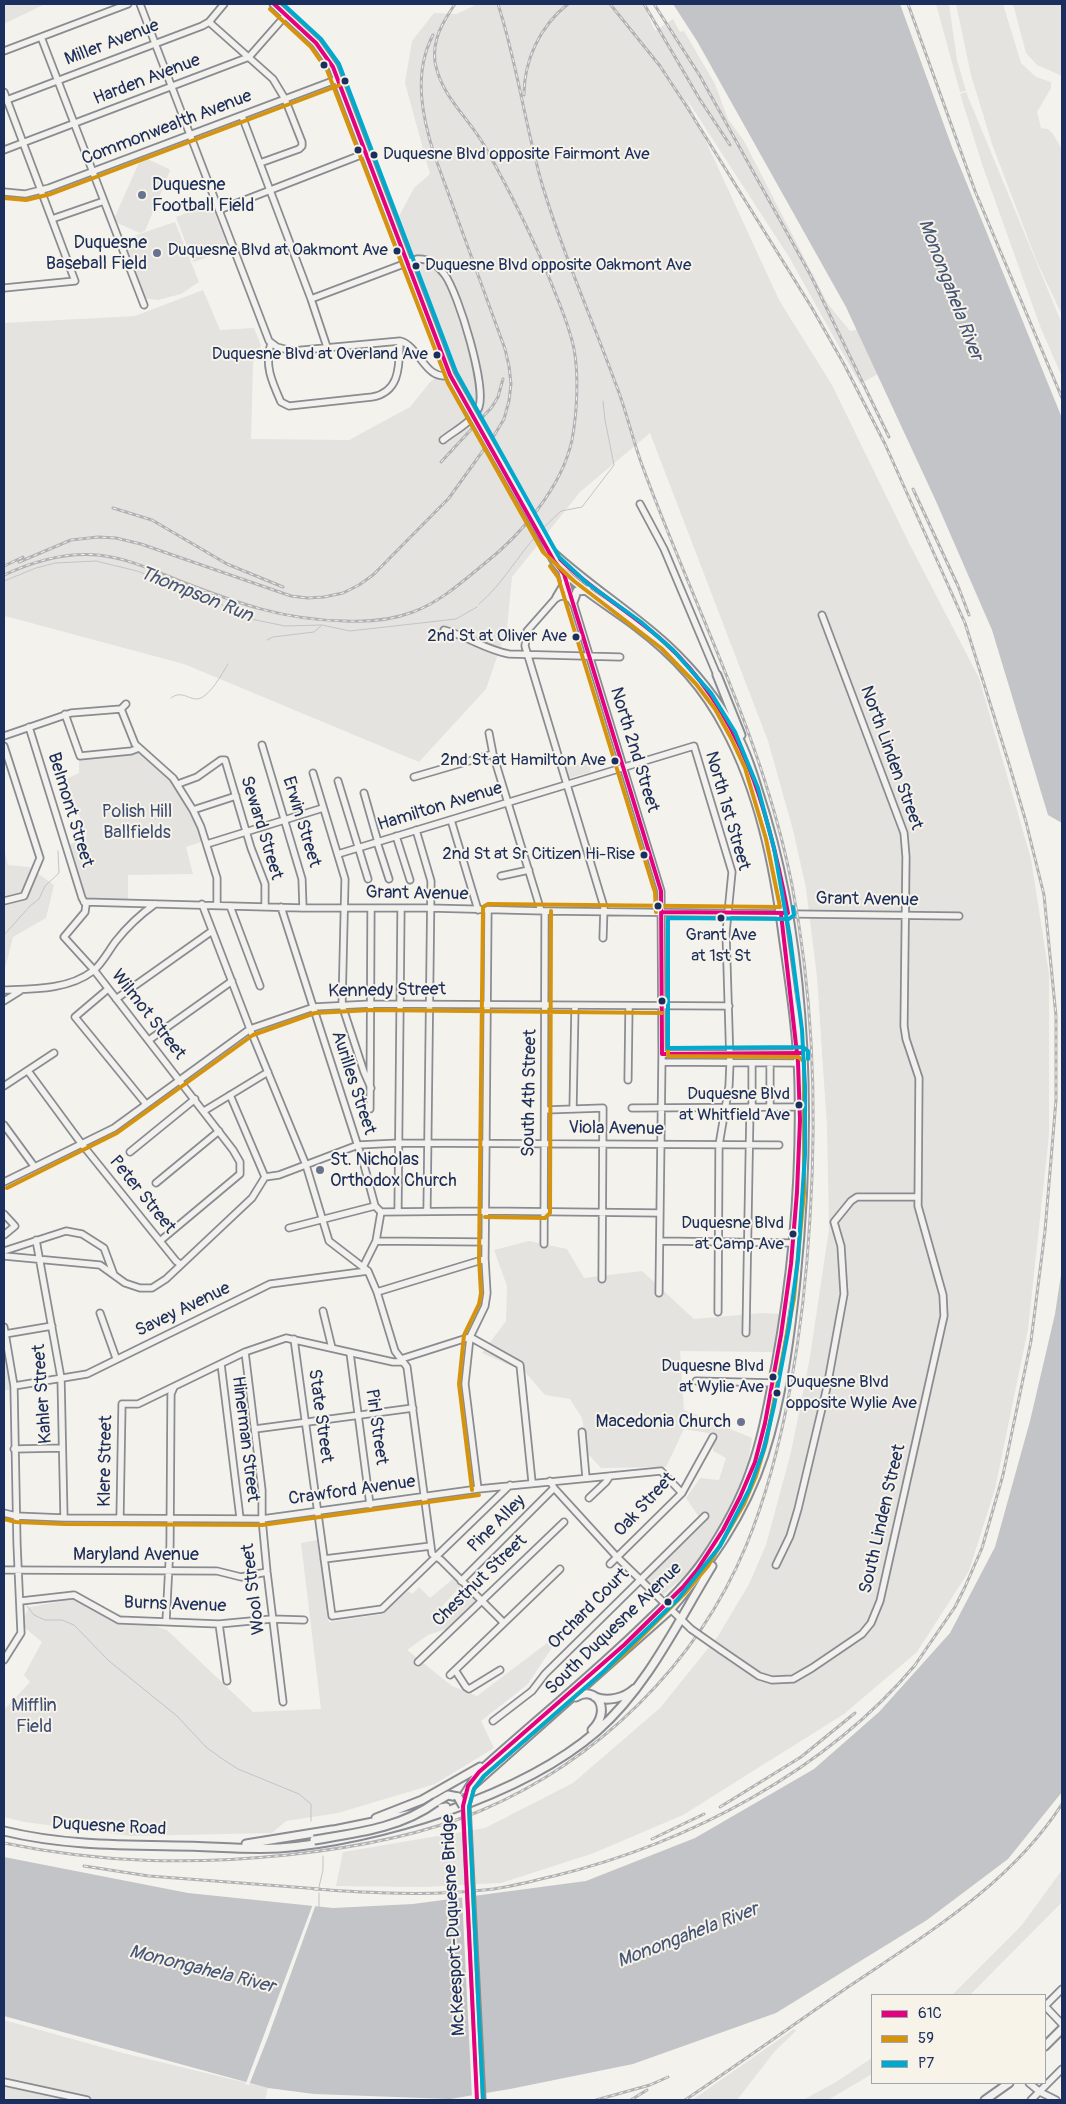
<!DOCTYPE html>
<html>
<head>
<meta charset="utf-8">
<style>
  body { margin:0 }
  #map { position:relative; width:1066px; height:2104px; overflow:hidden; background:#f4f2ec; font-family:Pangolin,sans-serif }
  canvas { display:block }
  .frame { position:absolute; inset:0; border:5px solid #1b2f5e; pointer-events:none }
  .legend { position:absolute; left:871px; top:1994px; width:175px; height:90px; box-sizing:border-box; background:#f7f3e8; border:1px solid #9fa5b1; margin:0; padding:6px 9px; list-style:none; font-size:15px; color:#1b2f5e }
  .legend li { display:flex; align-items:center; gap:10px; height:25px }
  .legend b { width:25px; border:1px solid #9fa5b1 }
</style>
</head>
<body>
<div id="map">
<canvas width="1066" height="2104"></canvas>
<div class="frame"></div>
<ul class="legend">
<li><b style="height:6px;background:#e5007d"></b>61C</li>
<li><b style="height:6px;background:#d6940e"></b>59</li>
<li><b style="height:6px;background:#00a9ce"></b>P7</li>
</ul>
</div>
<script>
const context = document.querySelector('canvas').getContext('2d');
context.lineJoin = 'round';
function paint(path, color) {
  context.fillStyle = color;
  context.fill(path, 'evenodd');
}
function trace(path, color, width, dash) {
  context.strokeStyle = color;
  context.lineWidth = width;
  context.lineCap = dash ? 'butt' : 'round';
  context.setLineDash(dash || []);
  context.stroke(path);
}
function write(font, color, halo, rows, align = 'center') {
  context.font = font + ' Pangolin,sans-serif';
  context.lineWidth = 4;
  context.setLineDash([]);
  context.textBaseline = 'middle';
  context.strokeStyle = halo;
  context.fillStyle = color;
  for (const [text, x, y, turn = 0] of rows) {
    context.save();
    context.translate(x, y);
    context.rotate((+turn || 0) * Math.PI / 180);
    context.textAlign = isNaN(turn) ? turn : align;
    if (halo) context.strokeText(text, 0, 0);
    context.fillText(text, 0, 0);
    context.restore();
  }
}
const built = new Path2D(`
  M4,4H45L4,24Z
  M477,4H643L655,31L673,19L680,32L684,31L715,84L728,119L744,141L828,304L850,331L866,328L887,369L860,384L789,257L686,98L779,300L832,385L909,543L979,678L1031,859L1049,974V1135L1028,1329L995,1489L969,1571L917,1652L844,1714L683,1815L594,1853L501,1883L422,1887L336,1886L343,1852L485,1828L573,1783L660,1708L718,1636L749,1584L766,1545L791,1452L810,1357L829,1229L827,1127L817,977L806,888L793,830L768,741L650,433L580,492L512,577L507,628L486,689L419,762L184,664L5,616L4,323L135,316L203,290L220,330L254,328L261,346L253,363L251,439L349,440L410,407L431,381L454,369L397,220L414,188L430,174L405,83L412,41L434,13L457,14Z
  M936,4H949L957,60L966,91L960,92Z
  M956,4H1003L1021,63L1036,77L1051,82V88L1037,112L1041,128L1048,129L1053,134L1062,149V315L1037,262L992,144L971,75Z
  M1013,4H1062V76L1037,65L1026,53Z
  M966,92L1062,324V377L1040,326L983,167L960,94Z
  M143,157L169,169L170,171L145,231L140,233L115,222L114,219L141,158Z
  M211,204L229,250L193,262L176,217Z
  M175,222L199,282L181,294L158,300L143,298L122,240Z
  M138,752L172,780L204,841L186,847L193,874L128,875V899L87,898L80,885L67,846L87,836L66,779L79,773V757Z
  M588,761L591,772L569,778L565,768Z
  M4,849L8,865L29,867L54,885L46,918L13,937L4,973Z
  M529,1241L567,1249L584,1278L642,1271L694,1319L762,1313L779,1314L773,1352L680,1351L684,1410L752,1438L746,1475L726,1517L692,1569L663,1595L646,1579L704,1524L686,1498L700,1478L719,1480L726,1458L713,1451L714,1434L684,1429L666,1467L601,1468L588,1454L582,1418L570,1399L545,1395L525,1372L482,1353L506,1321L507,1286L494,1250Z
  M4,1343L11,1390H4Z
  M317,1540L329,1622L383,1614L408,1591L412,1594L419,1587L430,1598L454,1578L462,1585L438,1611L442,1614L468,1591L477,1602L449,1628L428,1635L407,1650L452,1686L477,1696L563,1631L528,1684L481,1721L494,1748L435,1784L338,1813L286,1821L272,1833L131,1836L24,1822L4,1817V1710L30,1682L24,1675L42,1642L24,1627L23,1620L29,1607L74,1599L167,1630L253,1712L321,1709L301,1543Z
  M1062,1870V1902L970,1995H952L1021,1926Z
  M4,2020L123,2053L268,2088L265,2100H4Z
  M794,2029L796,2031L775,2051L737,2100H692Z
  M872,2058V2074L828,2100H803L836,2082Z`);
const water = new Path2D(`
  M673,4H900L952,147L1062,418V823L1048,815L992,630L935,499L846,307L697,41Z
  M1062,1268V1792L1008,1859L927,1920L776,2013L633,2064L510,2089L450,2099L314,2094L268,2088L4,2016V1857L188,1893L333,1908L413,1904L586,1881L695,1838L814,1769L879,1712L950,1633L995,1547L1030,1421L1055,1314Z`);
const pier = new Path2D(`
  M473,1894L484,2096L472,2098L462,1895Z
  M313,1904H316L268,2037L249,2085L244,2084L246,2083Z`);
const stream = new Path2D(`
  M542,529L561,511L582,507L614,465L605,420L603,401
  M4,581L36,568L55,563L96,561L137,571L216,601L240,616L256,620L285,626L322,625L350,631L456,619L477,607
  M479,604C503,584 517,556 538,534
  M267,640L273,637L314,632L321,626
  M171,698C181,690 188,699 197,699C209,698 222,674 228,664
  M4,935L30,906L39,899L45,886L59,873L58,851
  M27,1606L34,1615L45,1620H62L74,1625L109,1661L177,1716L206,1747L221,1758L238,1769L299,1794L311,1804V1821
  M319,1887L323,1870V1856
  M319,1907V1893`);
const minor = new Path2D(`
  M140,4L269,341L277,347L292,351L400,341C420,346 425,382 450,375
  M209,22L273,79L285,99L302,142V146L299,149L260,163
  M41,37L144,305
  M4,51L128,4
  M4,92L75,281L4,288
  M4,101L202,26L209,22L224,4
  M242,116L311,299L327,347
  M4,150L249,57L286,15
  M4,192L25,194L49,188L338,79
  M219,210L366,153
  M52,219L104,201
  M311,299L417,259C429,258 438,265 445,275C459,295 486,385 479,407C473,422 454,431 443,440
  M271,343C264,365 272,382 281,402L289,406L372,397C401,392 399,364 400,341
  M640,504L664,549L717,675
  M444,630C467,636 486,650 509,654L620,657
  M121,709L135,744L173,778L193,810L201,827L217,878V905
  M65,714L80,756L131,751L139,748
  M29,727L82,898L86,905L85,912L64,937L94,970L233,1150L240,1162V1174L160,1241
  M489,733L493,754L541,911
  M4,736L71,713L121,709L126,704
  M262,745L302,879L303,908
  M4,746L40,858L24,896L4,901
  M313,773L345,879L342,1005L364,1072L371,1088
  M414,777L493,754
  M338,781L368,879
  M178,784L197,777L221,760H225L251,848L265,884V906
  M364,793L378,842
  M193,810L236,796
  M451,820L478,910
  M416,830L431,881L427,1211
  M396,836L410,880
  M377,842L389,879
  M207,844L323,808
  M338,854L694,746L732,872L726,933L730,1063L729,1086L719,1145L718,1312
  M501,876L529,870
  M84,902L303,908H430L545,911L959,916
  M202,904L250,1029L306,1165L329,1241L368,1271L377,1292L395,1351L407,1367L432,1554L441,1560L504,1623
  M230,906L260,986
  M281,907L364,1165L375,1206L381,1212L376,1241L363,1267
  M603,938L604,907L525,646L527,631L557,597L563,596L570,598L573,602L661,891L662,1054L659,1293
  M108,989L75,1017L146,1104
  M4,990C33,989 68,990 93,971C102,964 109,950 116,941C127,927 141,914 155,904
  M116,999L212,931
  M4,1001L20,991
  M149,1040L232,981
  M662,1054L800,1053
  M662,1062L800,1063
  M770,1063V1108
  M28,1071L81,1143L176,1261L180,1264
  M628,1080L629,1006
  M4,1086L54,1053
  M230,1095L265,1177
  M632,1108L799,1107
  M752,1108V1063
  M370,1109L371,909
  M573,1109L575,1006
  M545,1110L603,1108L602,1279
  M204,1111L268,1072
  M4,1125L34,1166
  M130,1152L195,1099
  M4,1182L114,1128L250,1029L314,1007L371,1004L729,1006
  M156,1183L219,1131
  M398,1211L401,909
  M381,1212L485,1211L660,1213
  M4,1214L15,1226L4,1235
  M289,1228L375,1206
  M36,1240L61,1378L64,1518
  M376,1241L485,1242
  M661,1241L793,1243
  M544,1244L545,911
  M4,1251L66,1231L82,1234L104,1248L114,1275
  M4,1256L100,1265L125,1283L140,1288H152L166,1279L252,1198L265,1177L279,1175L358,1145L399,1143L779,1145
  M377,1292L485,1259
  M323,1311L332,1348
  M100,1313L116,1358
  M4,1327L14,1386L17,1544L21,1633L4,1660
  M746,1333L750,1108
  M5,1334L52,1326
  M294,1339L332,1616L382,1609L510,1485
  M245,1352L262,1490V1519L267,1572L283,1702
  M350,1353L370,1505
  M401,1359L470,1337L520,1365L532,1482
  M221,1364L240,1518
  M696,1381L776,1383
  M14,1386L87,1374L270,1284L368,1271
  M255,1429L413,1408
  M582,1432L586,1478
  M14,1449L62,1448
  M550,1481L554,1488L617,1557L691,1629
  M478,1489L465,1384L470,1337L485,1306L487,1293L485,1259L488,910
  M589,1498L606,1482L610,1476
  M4,1513L16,1516L64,1518L262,1519L478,1489L661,1471L682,1493
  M120,1518L122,1404H138L245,1352L286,1338L393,1362H403
  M324,1559L431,1546
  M610,1564L682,1493L713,1437
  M776,1565L790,1536L798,1509L827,1387L844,1294L841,1246L834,1222L851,1201L857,1197H918
  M4,1570L217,1571L241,1577L267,1572
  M461,1581L554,1488
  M21,1601L74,1595L119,1620L219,1624L272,1619L304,1620
  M166,1622L170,1545L171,1394L174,1387
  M219,1624L227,1681
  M721,1650L759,1676L772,1680L793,1679L812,1668L862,1634L871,1623L880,1601L944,1316L943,1295L918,1206L919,1078L906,1039L904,1026L906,857L904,833L822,615
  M418,1662L564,1522
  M455,1670L466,1687L469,1689L500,1670
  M450,1675L560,1569
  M493,1721L532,1691L545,1674L705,1516
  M1062,1989L1045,2006L1062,2024
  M4,2082L87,2100
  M1029,2083L1040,2092L1056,2100
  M1031,2100L1062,2069`);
const major = new Path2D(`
  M274,4L316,43L333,67L450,375L463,398
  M563,572L570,598
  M557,597L566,582
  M573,602L577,591L587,590
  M717,675L741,735
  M576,1697C597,1685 612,1710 592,1730
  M595,1697C608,1702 624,1698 634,1689
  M472,1786L670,1610C711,1562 744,1516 764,1455C782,1399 790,1338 796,1280C811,1130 809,962 766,816C757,788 750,759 736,733C718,700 695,671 667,645C631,612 589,586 552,552
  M465,1794L479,1772C534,1722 593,1675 646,1623C667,1603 688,1583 704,1560C723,1532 740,1502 751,1470C763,1437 769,1400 776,1365C793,1273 801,1179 799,1085C798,1035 790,985 783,935C774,865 759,791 725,728C704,687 672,653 636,626C614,609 572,584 556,563C551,556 547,546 543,538
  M436,1802L448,1795L458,1797
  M376,1818L422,1800L480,1767
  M4,1831C61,1845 118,1845 176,1846C210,1846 245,1850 279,1848C377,1841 522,1796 597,1731C646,1689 679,1620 712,1566
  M329,1831L446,1807
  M246,1844L332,1830
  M1045,2046L1062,2029
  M985,2100L1009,2083`);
const rail = new Path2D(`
  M610,4L660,66L687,107L812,308L845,366L885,444L965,623L1009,764L1026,822L1044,895L1056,1016V1100L1045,1231L1031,1341L1003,1475L982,1548L965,1587L955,1607L913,1668
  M644,4L699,98L730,145
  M654,4L700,76L811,276L889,437
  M908,4L975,191L1062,398
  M524,95C524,60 540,26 568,4
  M441,462L492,407L498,397L503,379
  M913,489L958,586L969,615
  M113,508L152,520L227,564L283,587
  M19,562L71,540L98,537L116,538L141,544L291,596L308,598L324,597L343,593L359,585L373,575L449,498L495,434L504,419L509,401L511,384L509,366L505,349L434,154C422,116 413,73 433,35
  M4,566L23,557
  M4,575C34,561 65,552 98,555C127,558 153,570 180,581C237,603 283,620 345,621C368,622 392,620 413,612C440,602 462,582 484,564C521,535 562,487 572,440C577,414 579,375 574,349C570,330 563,312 556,295C536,243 511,193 484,145C468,117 441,96 435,62C432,39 443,22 455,4
  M720,1807L801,1757L855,1713
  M652,1839L704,1814
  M4,1843C101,1863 189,1865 287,1855C353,1848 419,1836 480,1811C598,1761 697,1664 746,1546C786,1449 804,1323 810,1218C817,1107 813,994 792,885C763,737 693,605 642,465C632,438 626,409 615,382C591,316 562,252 542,184C525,125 517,63 498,4
  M84,1866L149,1876L320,1889
  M314,1889C370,1893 428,1896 484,1890C508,1888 531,1881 554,1876C689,1843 826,1771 916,1664
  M596,2100L650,2085L668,2077
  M631,2100L647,2090
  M685,2100C740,2063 793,2025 848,1987C926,1934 1010,1885 1062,1804`);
const minorBridge = new Path2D(`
  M691,1629L721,1650`);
const majorBridge = new Path2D(`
  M463,398L543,538
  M468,1794L466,1805L481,2100
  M458,1797L463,1806
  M314,1840C356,1833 401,1828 436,1802`);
const bus1 = new Path2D(`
  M274,4L316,43L333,67L450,375L554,561L564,574L661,891L662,1054
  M560,559C592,591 631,612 664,642C743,713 769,813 788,913
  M662,912L788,913
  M662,1054L802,1053
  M477,2100L463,1806L468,1786L479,1772L624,1645L683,1587L697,1570L723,1530L740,1497L755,1462L765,1423L781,1335L791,1264L797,1192L800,1120L798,1062L781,914`);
const bus2 = new Path2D(`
  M270,9L311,47L327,70L448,383L543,552L574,581L661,648L696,684L715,709L731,738L745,768L766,839L780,907L488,904L483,907L479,1259L481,1293L479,1304L464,1335L459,1384L472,1490
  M4,198L26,200L51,194L340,85
  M550,566L558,577L652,883L655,892L656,912
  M7,1188L117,1133L253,1035L315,1013L371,1010L662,1013
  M485,1217L545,1218L550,1213L551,911
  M4,1519L16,1522L64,1524L262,1525L479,1495
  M483,2100L469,1807L474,1789L484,1776L624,1654L686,1592L708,1566L744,1504L756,1476L766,1443L794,1298L804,1193V1061L798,1057L668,1056V1007`);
const bus3 = new Path2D(`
  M283,4L321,39L339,64L456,372L559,557L587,583L641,622L673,650L711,693L735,732L758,788L774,848L790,937L802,1030L805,1086V1155L798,1259L789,1327L774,1406L764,1449L749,1490L720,1546L678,1599L603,1672L484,1776L474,1789L469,1807L483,2100
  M793,907L794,915L789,919L668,918V1048L803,1047L808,1051V1059`);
const markers = [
  [324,65,4.5,"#1b2f5e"],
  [345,81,4.5,"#1b2f5e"],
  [358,150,4.5,"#1b2f5e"],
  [374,155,4.5,"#1b2f5e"],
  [142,195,5,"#677390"],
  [397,251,4.5,"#1b2f5e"],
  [157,253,5,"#677390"],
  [416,266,4.5,"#1b2f5e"],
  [437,355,4.5,"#1b2f5e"],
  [576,637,4.5,"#1b2f5e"],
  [615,761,4.5,"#1b2f5e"],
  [644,855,4.5,"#1b2f5e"],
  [658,906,4.5,"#1b2f5e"],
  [721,918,4.5,"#1b2f5e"],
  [662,1001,4.5,"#1b2f5e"],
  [799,1105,4.5,"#1b2f5e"],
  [320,1170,5,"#677390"],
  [793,1234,4.5,"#1b2f5e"],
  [773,1377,4.5,"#1b2f5e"],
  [777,1393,4.5,"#1b2f5e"],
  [741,1422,5,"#677390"],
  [668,1602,4.5,"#1b2f5e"]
];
const busNames = [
  ["Duquesne Blvd opposite Fairmont Ave",383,155,"left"],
  ["Duquesne Blvd at Oakmont Ave",388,251],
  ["Duquesne Blvd opposite Oakmont Ave",425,266,"left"],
  ["Duquesne Blvd at Overland Ave",428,355],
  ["2nd St at Oliver Ave",567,637],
  ["2nd St at Hamilton Ave",606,761],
  ["2nd St at Sr Citizen Hi-Rise",635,855],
  ["Grant Ave",721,936,"center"],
  ["at 1st St",721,957,"center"],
  ["Duquesne Blvd",790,1095],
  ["at Whitfield Ave",790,1116],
  ["Duquesne Blvd",784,1224],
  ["at Camp Ave",784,1245],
  ["Duquesne Blvd",764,1367],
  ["at Wylie Ave",764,1388],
  ["Duquesne Blvd",786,1383,"left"],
  ["opposite Wylie Ave",786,1404,"left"]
];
const streetNames = [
  ["Miller Avenue",112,43,-21],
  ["Harden Avenue",147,80,-21],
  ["Commonwealth Avenue",167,128,-21],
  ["North 2nd Street",634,750,73],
  ["North Linden Street",891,758,70],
  ["Hamilton Avenue",440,807,-17],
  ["Belmont Street",70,810,73],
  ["North 1st Street",727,811,74],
  ["Erwin Street",301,822,73],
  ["Seward Street",261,828,73],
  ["Grant Avenue",417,894,1],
  ["Grant Avenue",867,900,1],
  ["Kennedy Street",387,991,-1],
  ["Wilmot Street",148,1015,52],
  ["Aurilles Street",353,1083,72],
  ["South 4th Street",530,1093,-89],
  ["Viola Avenue",616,1129,1],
  ["Peter Street",142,1195,51],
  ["Savey Avenue",183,1310,-26],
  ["Kahler Street",43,1394,-94],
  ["State Street",320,1416,82],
  ["Pirl Street",376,1427,82],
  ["Hinerman Street",245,1439,83],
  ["Klere Street",106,1461,-89],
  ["Crawford Avenue",352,1491,-8],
  ["Oak Street",645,1505,-47],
  ["South Linden Street",883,1519,-77],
  ["Pine Alley",497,1524,-45],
  ["Maryland Avenue",136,1555],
  ["Chestnut Street",480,1581,-44],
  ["Wool Street",254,1589,-97],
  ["Burns Avenue",175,1605,2],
  ["Orchard Court",589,1609,-45],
  ["South Duquesne Avenue",614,1629,-44],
  ["Duquesne Road",109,1827,3],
  ["McKeesport-Duquesne Bridge",454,1925,-93]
];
const poiNames = [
  ["Duquesne",152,185],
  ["Football Field",152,206],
  ["Duquesne",147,243,"right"],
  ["Baseball Field",147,264,"right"],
  ["St. Nicholas",330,1160],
  ["Orthodox Church",330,1181],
  ["Macedonia Church",731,1422,"right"]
];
const parkNames = [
  ["Polish Hill",137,812],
  ["Ballfields",137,833],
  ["Mifflin",34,1706],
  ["Field",34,1727]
];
const waterNames = [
  ["Monongahela River",950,290,69],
  ["Thompson Run",196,595,22],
  ["Monongahela River",688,1936,-21],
  ["Monongahela River",202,1970,14]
];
paint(built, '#e4e3df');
paint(water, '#c2c4c8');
paint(pier, '#f4f2ec');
trace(stream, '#c2c4c8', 1);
trace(minor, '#898c92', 9);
trace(major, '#898c92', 11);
trace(minor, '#f2f1ed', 5.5);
trace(major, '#f2f1ed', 7);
trace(rail, '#b1b2b5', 3);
trace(rail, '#f7f3e8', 1, [4]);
trace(minorBridge, '#898c92', 9, []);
trace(majorBridge, '#898c92', 11, []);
trace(minorBridge, '#f2f1ed', 5.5);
trace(majorBridge, '#f2f1ed', 7);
trace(bus1, '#e5007d', 4);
trace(bus2, '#d6940e', 4);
trace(bus3, '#00a9ce', 4);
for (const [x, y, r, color] of markers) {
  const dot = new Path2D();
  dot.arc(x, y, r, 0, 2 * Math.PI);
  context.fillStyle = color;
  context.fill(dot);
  trace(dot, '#f7f3e8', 2);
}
write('17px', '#1b2f5e', '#f7f3e8', busNames, 'right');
write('18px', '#1b2f5e', '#f7f3e8', streetNames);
write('18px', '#1b2f5e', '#f7f3e8', poiNames, 'left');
write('18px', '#415076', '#f7f3e8', parkNames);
write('italic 19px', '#465679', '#f7f3e8', waterNames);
</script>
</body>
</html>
